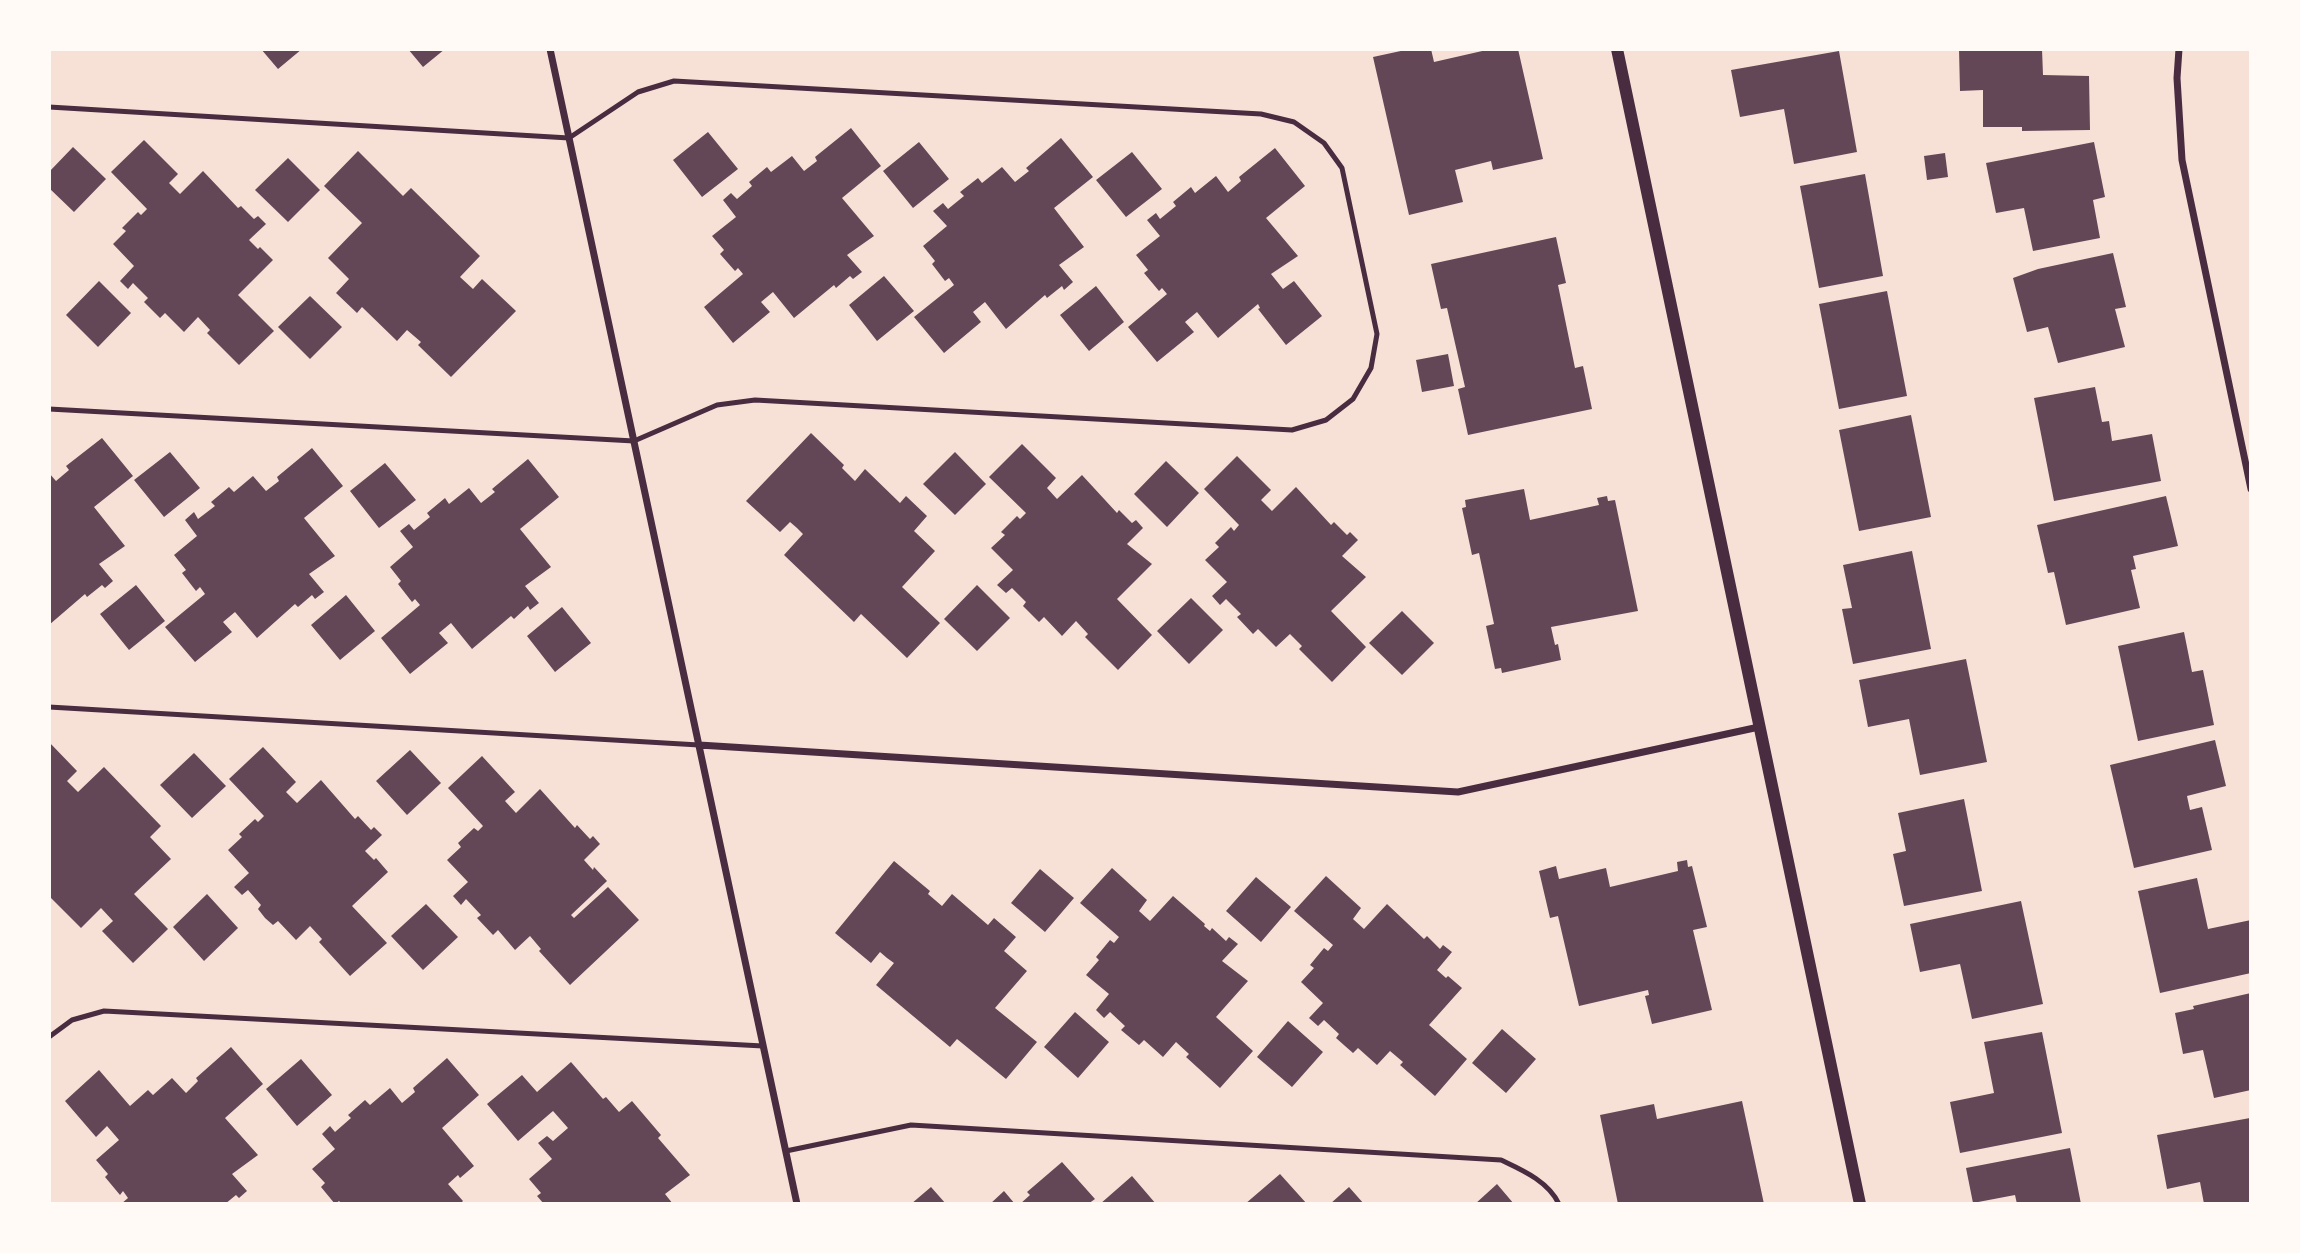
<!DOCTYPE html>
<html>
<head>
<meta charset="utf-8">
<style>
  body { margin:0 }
  #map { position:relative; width:2300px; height:1253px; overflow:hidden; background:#f7e1d7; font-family:Merriweather,serif }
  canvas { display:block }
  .frame { position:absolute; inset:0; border:51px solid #fffaf5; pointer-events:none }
</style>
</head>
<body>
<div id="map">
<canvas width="2300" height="1253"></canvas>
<div class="frame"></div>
</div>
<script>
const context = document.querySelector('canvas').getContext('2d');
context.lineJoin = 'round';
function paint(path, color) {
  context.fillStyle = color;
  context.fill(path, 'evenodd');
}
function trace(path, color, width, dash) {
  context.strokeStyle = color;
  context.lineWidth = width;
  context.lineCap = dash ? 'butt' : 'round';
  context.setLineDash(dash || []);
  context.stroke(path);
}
const building = new Path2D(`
  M261,49H302L278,69Z
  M408,49H445L423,67Z
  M1410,49H1431L1434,62L1491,49H1518L1543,159L1493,170L1491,161L1455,170L1463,202L1409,215L1373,57Z
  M1959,49H2042L2043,75L2089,76L2090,130L2022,131V127H1983V90L1960,91Z
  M1839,51L1857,152L1794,164L1784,109L1740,117L1731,70Z
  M851,128L881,166L842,198L874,236L847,255L862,272L853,279L850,276L836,288L834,285L794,318L773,292L761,302L770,312L733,343L704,307L743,274L738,268L735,271L720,254L724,250L712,236L736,217L723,200L731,193L737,199L752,186L749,182L767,167L771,172L792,156L804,171L817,161L815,157Z
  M708,132L738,169L702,197L673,160Z
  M1061,138L1093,177L1054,208L1084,247L1059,265L1073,282L1064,290L1062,286L1047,298L1045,295L1006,329L985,302L973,312L981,322L944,353L914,317L954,285L949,278L945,281L932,264L935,261L923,246L947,226L933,211L943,203L948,209L964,196L960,192L978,178L982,183L1002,167L1015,182L1029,171L1026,168Z
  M144,140L178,174L169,183L180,194L203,171L238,208L241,206L254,219L258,216L266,224L249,240L258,249L260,247L273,260L238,295L274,331L239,365L207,333L210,330L198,317L184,332L165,313L160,318L144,302L148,298L133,283L128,289L120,281L134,266L113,244L126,231L122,228L138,212L141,215L147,209L111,172Z
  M919,142L949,179L913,208L883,171Z
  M2094,142L2105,197L2093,200L2100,238L2033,251L2024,208L1996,213L1986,163Z
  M73,147L106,179L74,212L49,188V172Z
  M1275,148L1305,186L1266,218L1298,256L1271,274L1283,289L1294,281L1322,316L1286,345L1258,309L1260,308L1258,304L1218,338L1197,312L1185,322L1194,332L1157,362L1128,327L1167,294L1162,288L1159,291L1144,273L1148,270L1136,255L1160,236L1147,220L1156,213L1160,219L1176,206L1173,202L1191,187L1195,193L1216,176L1228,192L1241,181L1239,177Z
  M358,151L403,196L411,188L480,256L460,277L473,289L482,279L516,311L451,377L418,345L421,342L407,330L397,341L362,307L357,313L336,293L349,279L328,258L362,223L324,186Z
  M1132,152L1162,189L1126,217L1096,180Z
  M1945,153L1948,177L1927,180L1924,156Z
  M288,158L320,190L288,222L255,190Z
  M1865,174L1883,276L1819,288L1800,186Z
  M1556,237L1566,283L1558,285L1575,368L1583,366L1592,409L1468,435L1458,389L1465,387L1447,308L1441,309L1431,264Z
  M2113,253L2126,307L2115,309L2125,347L2058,363L2048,327L2027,332L2013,278L2038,269Z
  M884,276L914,311L877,341L849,305Z
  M99,281L131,313L98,347L66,315Z
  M1096,286L1124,322L1089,351L1060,315Z
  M1887,291L1907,396L1839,409L1819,304Z
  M310,296L342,327L310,359L278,327Z
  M1448,354L1454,386L1422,392L1416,360Z
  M2095,387L2102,422L2109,421L2112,441L2152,434L2161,481L2054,501L2034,398Z
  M1911,415L1931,517L1859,531L1839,430Z
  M811,433L844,465L842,468L855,481L865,469L900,503L906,496L927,516L914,531L935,551L902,587L940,623L907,658L861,614L854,622L784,555L803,534L797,528L790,522L780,532L746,501Z
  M102,438L133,476L94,507L125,546L99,564L113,581L105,588L102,585L87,597L85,594L49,625V473L56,481L69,470L66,466Z
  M1022,444L1056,478L1047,488L1057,499L1082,475L1117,513L1119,510L1132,523L1136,520L1143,528L1127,544L1152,564L1117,599L1152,635L1118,670L1085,637L1088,634L1076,621L1062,636L1044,617L1039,622L1023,606L1026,602L1012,588L1006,593L997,585L1013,570L991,548L1005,535L1001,532L1017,516L1020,519L1026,513L989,477Z
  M312,448L343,486L304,518L335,556L309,574L324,592L315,599L312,595L298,607L295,604L257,638L235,612L223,622L232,632L195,662L165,627L205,594L200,587L196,591L182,573L186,570L174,555L197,536L185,520L194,512L198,519L215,506L211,502L229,487L234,492L253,476L266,491L279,481L277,477Z
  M170,452L200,488L164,517L134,480Z
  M955,452L986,484L955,515L923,484Z
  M1237,456L1271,490L1261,500L1272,511L1296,487L1331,525L1334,522L1347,535L1350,532L1358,540L1342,556L1366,577L1331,611L1366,647L1332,682L1299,649L1302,646L1290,634L1276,647L1258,629L1253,634L1237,617L1241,614L1226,599L1220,605L1212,596L1227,582L1205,560L1219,547L1215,543L1231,527L1234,531L1239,525L1204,489Z
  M528,459L559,497L520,529L551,567L525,586L539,603L530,610L528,606L514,619L511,616L472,649L451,623L439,633L448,643L410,674L381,638L420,605L415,599L412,602L398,584L401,581L390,567L413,547L400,531L409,524L414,530L430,517L427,513L445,498L449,504L469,488L481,503L495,492L492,489Z
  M1166,461L1199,493L1167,527L1134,494Z
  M385,463L416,500L379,528L350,491Z
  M1524,489L1530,520L1599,505L1597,498L1607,496L1608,501L1615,500L1638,611L1551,627L1555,645L1558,644L1561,660L1502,673L1501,668L1495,669L1486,626L1494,624L1479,553L1472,555L1462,508L1466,507L1465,500Z
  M2166,496L2178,546L2133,556L2136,569L2131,570L2140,608L2066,625L2054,572L2048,573L2037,525Z
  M1912,551L1931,649L1853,664L1842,609L1852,608L1843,565Z
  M136,585L165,621L129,650L100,614Z
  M977,585L1010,618L977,651L944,619Z
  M346,595L375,631L340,660L311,625Z
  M1191,598L1223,630L1189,664L1157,631Z
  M562,607L591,643L555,672L527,636Z
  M1402,611L1434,643L1402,675L1369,643Z
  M2184,632L2192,672L2203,670L2214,725L2138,741L2118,646Z
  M1966,659L1987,762L1920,775L1909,719L1868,727L1859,680Z
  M2215,740L2226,786L2187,796L2190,810L2202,807L2212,850L2134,868L2110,765Z
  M49,742L77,771L67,781L78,792L104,767L161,826L150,837L171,859L134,894L168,929L133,963L102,931L113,921L101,908L81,928L49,896Z
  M263,747L296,782L286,792L297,803L321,780L355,819L358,816L371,830L374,827L382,835L365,851L374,860L376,858L388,872L352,906L387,943L350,976L319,942L322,939L310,926L296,940L278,921L273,925L265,918L258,909L261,905L248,890L242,895L234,887L249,873L228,850L242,837L239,834L255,819L258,822L264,816L229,779Z
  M410,750L441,783L407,815L376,781Z
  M194,753L226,786L192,818L160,785Z
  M482,756L515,792L505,801L516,813L540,789L575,828L577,825L590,839L593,836L600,844L584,860L593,870L594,867L607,881L571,915L574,918L608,887L639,920L570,985L539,951L541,949L530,936L515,950L498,930L493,935L477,918L481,915L466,899L461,905L453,896L468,882L447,860L461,847L458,843L474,828L478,831L483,826L448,788Z
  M1964,799L1982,891L1904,906L1893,854L1906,851L1898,813Z
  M1687,860L1688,867L1692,866L1707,927L1693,930L1712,1010L1652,1024L1645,996L1649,995L1648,990L1579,1006L1558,916L1550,918L1539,871L1556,866L1559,879L1606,868L1610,887L1678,871L1677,862Z
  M894,861L930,891L928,894L942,906L952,894L988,925L994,918L1016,937L1004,951L1027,971L995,1008L1037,1042L1006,1079L957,1039L950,1047L876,985L894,963L887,958L880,952L871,963L835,933Z
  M1112,868L1147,900L1139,911L1150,921L1173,896L1205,924L1204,926L1210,931L1212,928L1226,941L1229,937L1238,944L1222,961L1248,981L1216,1017L1253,1051L1220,1088L1186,1057L1189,1054L1176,1042L1163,1057L1144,1040L1139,1045L1121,1030L1125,1026L1110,1012L1104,1018L1096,1010L1109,994L1086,975L1099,960L1096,957L1110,940L1114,943L1119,937L1080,903Z
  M1040,869L1074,898L1045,932L1011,903Z
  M1326,876L1361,908L1353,919L1364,929L1387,904L1424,939L1427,936L1440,949L1443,945L1452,952L1437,970L1446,978L1448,976L1462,988L1429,1025L1467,1059L1435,1096L1400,1065L1403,1062L1390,1051L1377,1065L1358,1048L1353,1053L1345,1046L1336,1038L1339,1034L1324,1020L1318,1026L1309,1018L1323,1003L1301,982L1314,968L1310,965L1324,948L1328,951L1333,945L1294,911Z
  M1256,877L1291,907L1261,942L1226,911Z
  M2197,878L2208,929L2251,920V973L2160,993L2138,891Z
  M207,894L238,928L204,961L173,927Z
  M2021,901L2043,1004L1972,1019L1960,964L1920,972L1910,924Z
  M426,904L458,937L423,970L391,936Z
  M2251,993V1090L2214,1098L2203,1050L2183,1054L2175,1013L2194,1009L2193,1006Z
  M1075,1012L1109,1042L1078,1078L1044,1047Z
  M1288,1021L1323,1052L1292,1087L1257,1057Z
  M1502,1029L1536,1059L1506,1093L1472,1063Z
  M2042,1032L2062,1133L1960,1153L1950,1102L1994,1093L1984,1042Z
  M231,1047L263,1084L225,1118L258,1155L232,1174L247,1191L239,1198L236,1195L225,1204H121L128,1198L123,1191L120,1195L105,1177L108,1174L96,1160L119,1140L107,1126L96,1137L65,1101L99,1070L130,1106L148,1090L153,1095L172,1078L186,1093L198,1081L196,1078Z
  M447,1058L479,1095L442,1128L474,1166L460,1178L458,1175L448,1184L463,1201L460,1204H342L339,1201L335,1204L321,1187L325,1183L312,1169L335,1149L322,1134L330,1126L335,1132L351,1118L348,1115L365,1100L370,1105L390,1088L402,1103L415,1092L413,1088Z
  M301,1059L332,1095L297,1126L266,1089Z
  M571,1062L603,1099L606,1097L619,1112L632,1101L661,1135L658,1138L690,1175L665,1194L673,1204H544L537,1196L541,1193L529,1179L552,1159L538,1143L547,1136L553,1141L568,1128L553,1111L518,1141L487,1104L522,1075L537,1092Z
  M1742,1101L1764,1204H1618L1600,1115L1654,1104L1657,1119Z
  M2250,1118L2251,1204H2204L2200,1182L2167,1189L2157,1135Z
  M2070,1148L2081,1204H2017L2015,1195L1973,1203L1966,1168Z
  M1062,1162L1095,1199L1088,1204H1020L1030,1195L1027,1192Z
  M1280,1174L1307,1204H1245Z
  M1132,1176L1156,1204H1100Z
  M1497,1184L1514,1204H1475Z
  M931,1187L946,1204H911Z
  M1349,1187L1364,1204H1330Z
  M1004,1191L1015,1204H990Z`);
const service = new Path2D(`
  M49,107L569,138L638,92L674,81L1261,114L1294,122L1324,143L1342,168L1377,334L1371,368L1353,399L1326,420L1292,430L755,400L717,405L634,441L49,409
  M49,707L699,745
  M49,1037L72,1020L104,1011L763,1046
  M786,1151L911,1125L1501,1160C1522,1170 1548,1181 1559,1204`);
const minor = new Path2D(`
  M550,49L797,1204
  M2179,49L2177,78L2182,160L2251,489
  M699,745L1458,792L1759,727`);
const tertiary = new Path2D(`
  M1617,49L1860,1204`);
paint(building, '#644757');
trace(service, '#4a2c40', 5);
trace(minor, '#4a2c40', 7);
trace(tertiary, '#4a2c40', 12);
</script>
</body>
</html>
